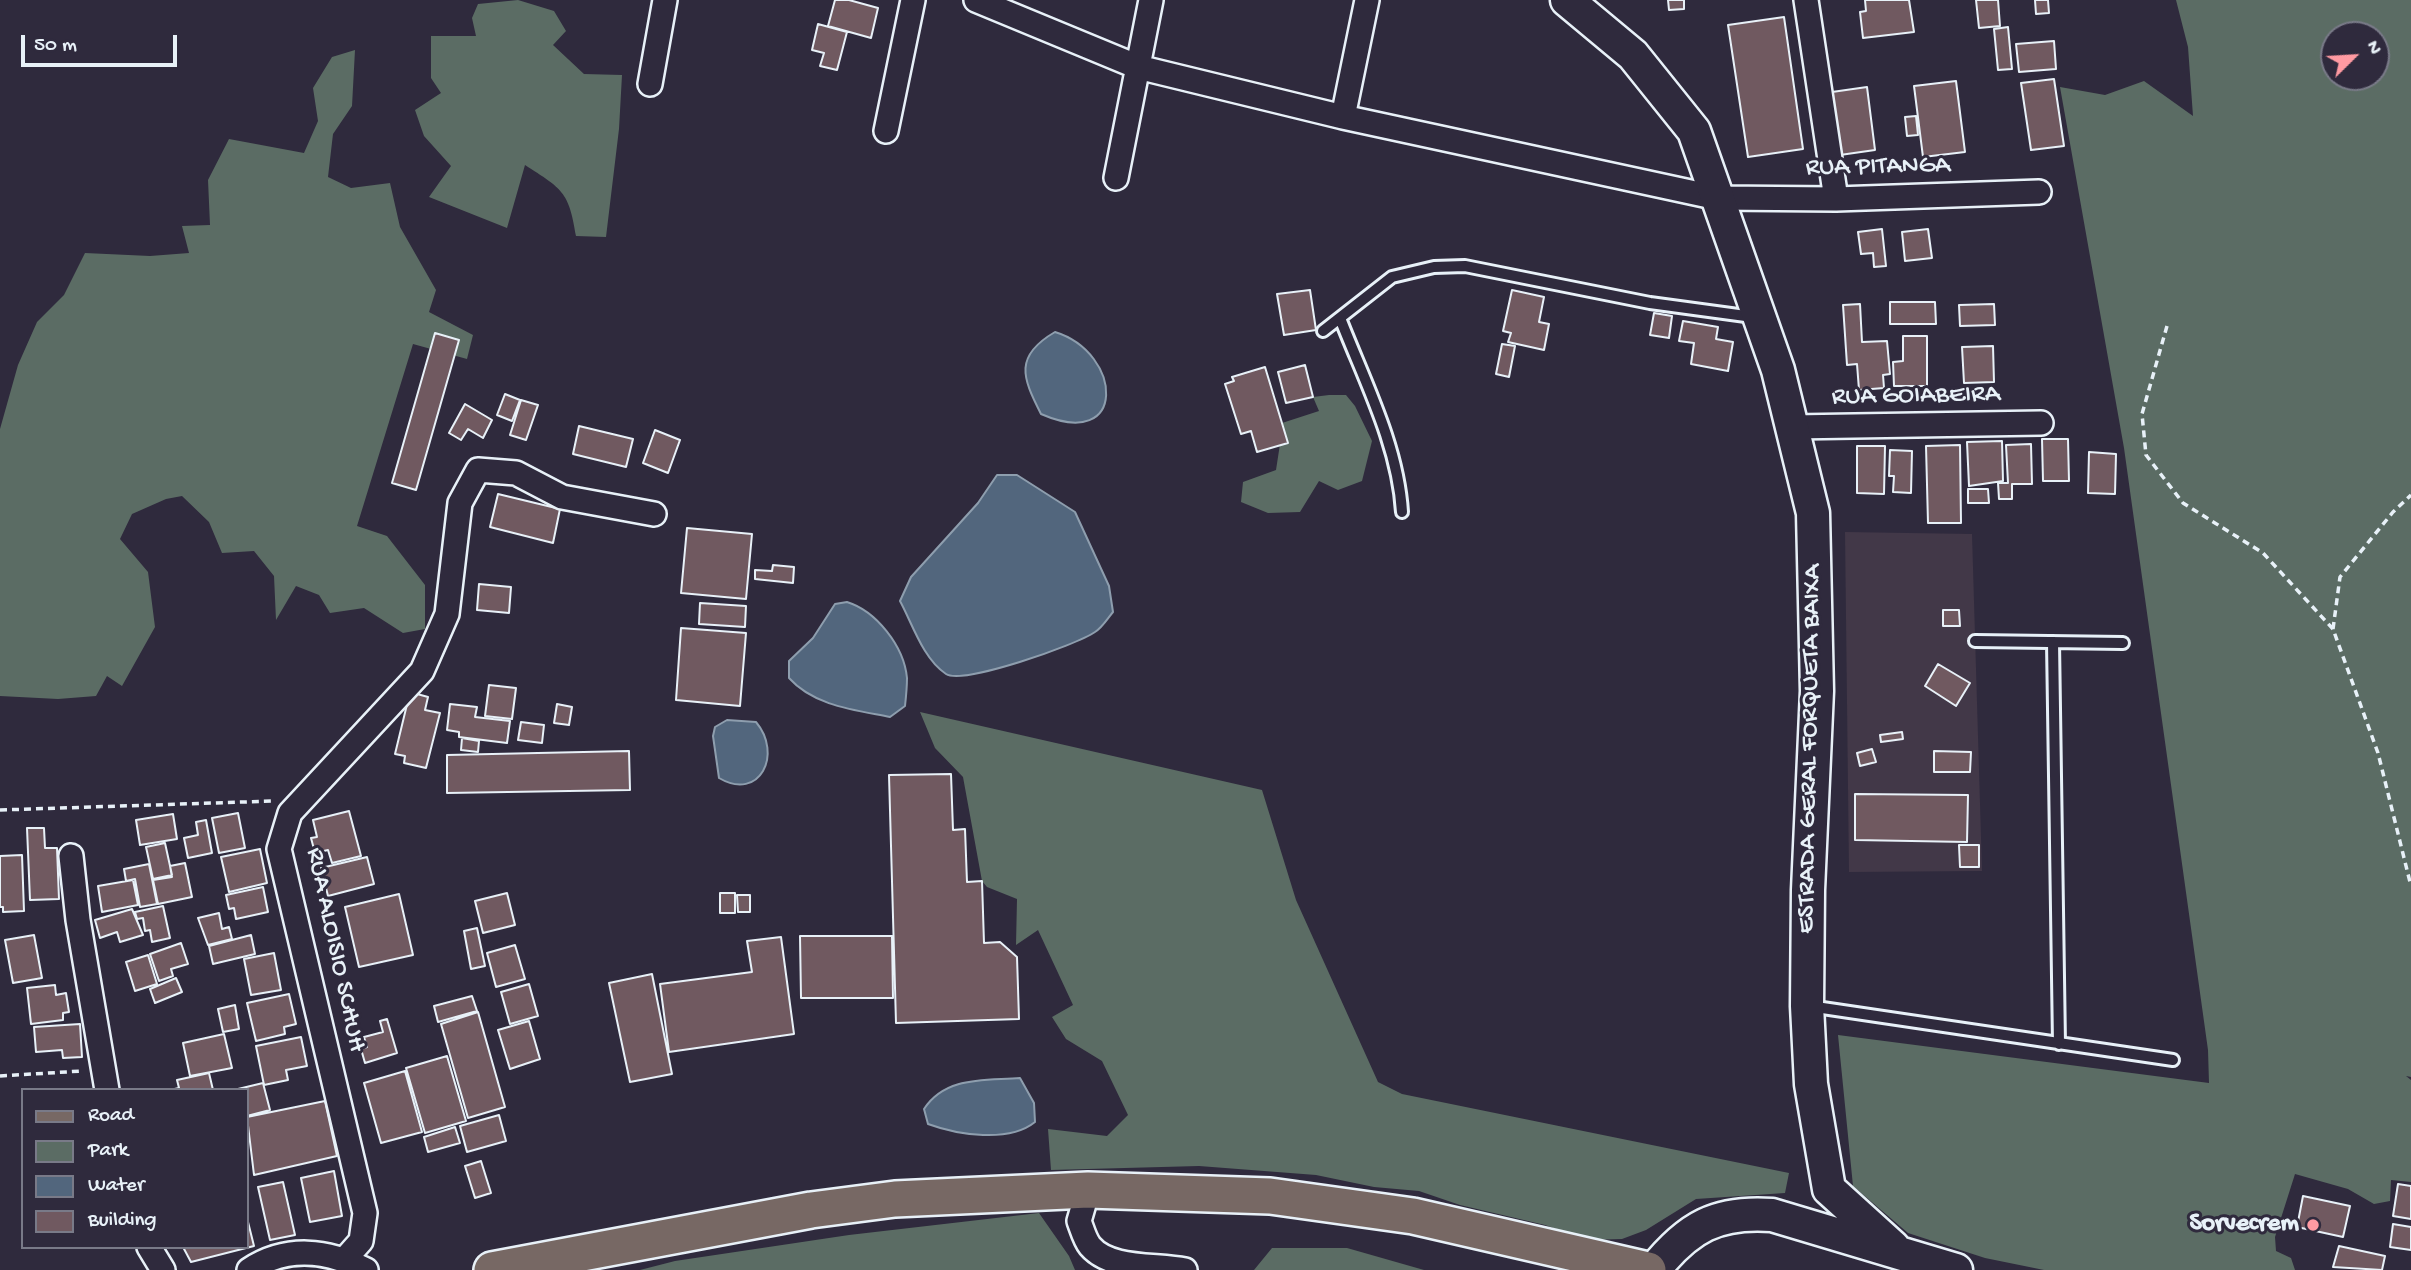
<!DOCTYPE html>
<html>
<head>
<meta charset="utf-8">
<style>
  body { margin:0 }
  #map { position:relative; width:2411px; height:1270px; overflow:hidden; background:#2f2a3d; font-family:"Gochi Hand",sans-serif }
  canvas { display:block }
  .legend { position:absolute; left:21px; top:1088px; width:228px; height:161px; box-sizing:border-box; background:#2f2a3d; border:2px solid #797a88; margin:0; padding:9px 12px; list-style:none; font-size:21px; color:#e8f1f8 }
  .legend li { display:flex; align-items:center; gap:14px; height:35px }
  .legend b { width:35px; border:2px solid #797a88 }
  .north { position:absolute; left:2320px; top:21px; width:70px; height:70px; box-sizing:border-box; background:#2f2a3d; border:2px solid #797a88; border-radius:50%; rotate:66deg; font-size:19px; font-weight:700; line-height:28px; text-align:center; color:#e8f1f8 }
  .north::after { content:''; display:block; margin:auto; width:24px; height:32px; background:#ff9aa2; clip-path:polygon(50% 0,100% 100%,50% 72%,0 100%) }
  .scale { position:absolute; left:21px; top:35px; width:156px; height:32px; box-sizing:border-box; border:4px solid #e8f1f8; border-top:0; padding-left:9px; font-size:21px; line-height:24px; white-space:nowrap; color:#e8f1f8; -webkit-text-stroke:5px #2f2a3d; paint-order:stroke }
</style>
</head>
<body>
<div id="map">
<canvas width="2411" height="1270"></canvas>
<ul class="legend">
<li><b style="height:9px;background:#776864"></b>Road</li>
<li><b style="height:19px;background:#5b6c64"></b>Park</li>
<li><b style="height:19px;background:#52667d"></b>Water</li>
<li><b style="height:19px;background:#705960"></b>Building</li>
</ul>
<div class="north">N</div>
<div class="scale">50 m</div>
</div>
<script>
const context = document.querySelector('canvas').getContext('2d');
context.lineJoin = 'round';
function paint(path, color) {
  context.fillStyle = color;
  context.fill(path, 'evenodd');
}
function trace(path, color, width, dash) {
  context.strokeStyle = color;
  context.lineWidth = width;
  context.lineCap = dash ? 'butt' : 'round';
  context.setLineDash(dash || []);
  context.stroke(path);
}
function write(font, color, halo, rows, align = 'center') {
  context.font = font + ' "Gochi Hand",sans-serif';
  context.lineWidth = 6;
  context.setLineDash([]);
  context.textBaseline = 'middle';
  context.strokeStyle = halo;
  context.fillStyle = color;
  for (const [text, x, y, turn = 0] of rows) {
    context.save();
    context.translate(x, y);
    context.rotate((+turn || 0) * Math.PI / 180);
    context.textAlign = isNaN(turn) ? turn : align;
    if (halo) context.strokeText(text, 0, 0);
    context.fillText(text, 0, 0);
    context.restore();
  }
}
const built = new Path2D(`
  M1845,532L1972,534L1982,871L1849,872Z`);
const green = new Path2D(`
  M518,0L554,11L566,31L553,45L584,74L622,75L619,129L606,237L576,236C569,191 562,189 525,165L507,228L429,197L451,166L424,136L415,110L441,93L431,78V36H476L472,18L478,4Z
  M2176,0H2411V1077L2406,1076L2411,1080V1182L2391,1180L2390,1201L2374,1204L2348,1189L2295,1174L2275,1237L2276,1251L2291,1258L2295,1270H2044L1985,1258L1908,1233L1853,1186L1838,1035L2209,1083L2208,1050L2124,448L2060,87L2105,95L2144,81L2193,116L2188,47ZM2334,35H2376V77H2334Z
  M355,50L352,106L333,134L328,177L351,188L390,183L400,227L436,290L429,312L473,335L467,359L413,344L357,526L387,536L425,585V629L403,633L364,608L330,613L319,595L296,586L276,620L274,576L254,551L222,553L209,522L182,496L166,499L132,514L120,539L148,572L155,627L122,686L107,676L96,696L58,699L0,696V429L18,365L37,322L64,295L85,253L150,256L189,253L182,226L210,225L208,180L229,139L304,153L318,121L313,88L332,57Z
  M1329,395H1346L1355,406L1372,441L1362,481L1338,490L1319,481L1300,512L1268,513L1241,502L1243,482L1276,470L1280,444L1287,439L1282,423L1319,411L1313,397Z
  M920,712L1262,790L1296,900L1378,1082L1402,1094L1789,1173L1785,1193L1696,1199L1646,1230L1622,1239L1587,1240L1545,1225L1460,1205L1419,1191L1374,1187L1316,1175L1199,1166L1051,1170L1048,1129L1107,1136L1128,1115L1102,1061L1066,1039L1052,1017L1073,1005L1038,930L1016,945L1017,899L987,887L982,881L963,777L935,748Z
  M1039,1213L1069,1256L1075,1270H640L675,1261L849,1235Z
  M1272,1248H1347L1424,1270H1254Z`);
const water = new Path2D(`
  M1055,332C1123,353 1128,452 1041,414C1022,377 1014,356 1055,332Z
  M997,475H1017L1075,512L1109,586L1113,612C1108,618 1102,628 1095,632C1076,645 963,685 946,674C923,659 912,623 900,601L911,577L978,503Z
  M847,602C876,611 904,646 907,678C907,687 906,697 905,706L890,717C855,710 814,706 789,678V661L813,638L835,604Z
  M727,720L756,722C783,754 760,802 719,778L713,736L715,727Z
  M1020,1078L1034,1103L1035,1122C1009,1143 958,1135 928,1124L924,1109C946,1076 984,1081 1020,1078Z`);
const building = new Path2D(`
  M835,0H849L878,8L871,38L828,26Z
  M1668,0H1684V9L1669,10Z
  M1865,0H1909L1914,32L1863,38L1860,12L1866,11Z
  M1976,0H1998L2000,26L1979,28Z
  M2035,0H2048L2049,13L2036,14Z
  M1784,17L1803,149L1748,157L1728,25Z
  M818,24L847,32L837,70L820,66L824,53L812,50Z
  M2008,27L2012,69L1998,70L1994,29Z
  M2054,41L2056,69L2019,72L2016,44Z
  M2054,79L2064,146L2031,150L2021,83Z
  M1956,81L1965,152L1923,157L1914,86Z
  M1867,87L1875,150L1840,155L1832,92Z
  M1916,116L1918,135L1907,136L1905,117Z
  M1882,229L1886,266L1874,267L1873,253L1861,254L1858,232Z
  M1928,229L1932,258L1905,261L1902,232Z
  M1310,290L1316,330L1284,335L1277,294Z
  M1512,290L1544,297L1539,322L1549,324L1544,350L1508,342L1511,333L1503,331Z
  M1890,302H1935L1936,324H1890Z
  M1860,304L1862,342L1887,341L1890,374L1883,375L1884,388L1859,390L1857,364L1847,365L1843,305Z
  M1994,304L1995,325L1960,326L1959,305Z
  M1654,313L1672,316L1669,338L1650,335Z
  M1683,321L1718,327L1716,339L1733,342L1728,371L1691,364L1694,343L1679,341Z
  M435,333L459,340L416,490L392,483Z
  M1903,336H1927V386H1894L1893,362L1903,361Z
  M1502,344L1515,346L1509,377L1496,374Z
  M1993,346L1994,382L1964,383L1962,347Z
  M1305,365L1313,397L1286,403L1278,372Z
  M1265,367L1288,443L1257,452L1251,431L1241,434L1225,384L1234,381L1232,377Z
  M505,394L520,400L512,421L497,415Z
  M521,400L538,405L526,440L510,435Z
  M465,404L492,420L483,438L468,429L461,440L449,433Z
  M579,426L633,439L626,467L573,454Z
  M655,430L680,440L668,473L643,463Z
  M2042,439H2068L2069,481H2043Z
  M2002,441L2003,481L1969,486L1967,442Z
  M2031,444L2032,484H2012V499H1999L1998,483H2008L2006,445Z
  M1960,445L1961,523H1928L1926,446Z
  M1857,446H1885L1884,494L1857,493Z
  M1890,450L1912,451L1911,493L1893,492L1894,476H1889Z
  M2089,452L2116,454L2115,494L2088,493Z
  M1968,489H1988L1989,503H1968Z
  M498,494L560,509L553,543L490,527Z
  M687,528L752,534L746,599L681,593Z
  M773,565L794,567L793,583L755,579V570L772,571Z
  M479,584L511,587L509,613L477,610Z
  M700,603L746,606L745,627L699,624Z
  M1943,610H1959L1960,626H1943Z
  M681,628L746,633L740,706L676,700Z
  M1938,664L1970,683L1956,706L1925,686Z
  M489,685L516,688L512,719L485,716Z
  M410,692L428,697L425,710L440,713L426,768L404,763L405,756L395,754Z
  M450,704L477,707L475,717L510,721L507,743L459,737V732L447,730Z
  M557,704L572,707L569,725L554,723Z
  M521,722L544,725L542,743L518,740Z
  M1902,732L1903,739L1881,742L1880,735Z
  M462,738L479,741L478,752L461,750Z
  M1872,749L1876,762L1860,766L1857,753Z
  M629,751L630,790L447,793V755Z
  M1934,751L1971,752L1970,772H1934Z
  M951,774L953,830L965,829L967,882L982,881L984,943L1000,942L1017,957L1019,1019L896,1023L889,775Z
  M1855,794L1968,795L1967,842L1855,840Z
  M349,811L361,856L332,863L328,850L315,853L311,838L317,837L313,820Z
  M238,813L245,848L219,853L212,818Z
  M173,814L177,839L140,845L136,820Z
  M206,820L212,853L188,858L184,838L198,835L196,822Z
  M27,828H44L45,848H57L59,899L30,900Z
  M165,843L172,875L153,879L146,847Z
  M1959,845H1979V867H1960Z
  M260,849L267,883L229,892L221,857Z
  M22,855L24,911L3,912V907H0V856Z
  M367,857L374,884L328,896L321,868Z
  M185,863L192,897L158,904L153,880L172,877L170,866Z
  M149,864L157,904L140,907L135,879L126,881L124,869Z
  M133,880L138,905L102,912L98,886Z
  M263,887L268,912L236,919L234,908L229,909L226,895Z
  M507,893L515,925L483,933L475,901Z
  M720,893H735V913H720Z
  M399,894L413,955L359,967L345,907Z
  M737,895H750V912H738Z
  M163,906L170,938L152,942L150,930L145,931L143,918L137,919L135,912Z
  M132,909L143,935L120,942L117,932L100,938L95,920Z
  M219,913L222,929L229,927L232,939L208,945L198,918Z
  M477,928L485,966L471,969L464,931Z
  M34,935L42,978L13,983L5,940Z
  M251,935L255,954L213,964L209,946Z
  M800,936H892L893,998H801Z
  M781,937L794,1034L669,1052L660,984L752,972L747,941Z
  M181,943L188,964L171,969L173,976L159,981L150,954Z
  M515,945L525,979L496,987L487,953Z
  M274,953L281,990L251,995L244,959Z
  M148,955L157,984L135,991L126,962Z
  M652,974L672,1074L630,1082L609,983Z
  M176,978L182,992L155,1003L150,989Z
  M529,984L538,1016L510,1024L501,992Z
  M55,985L56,995L66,993L69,1012L63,1013V1020L31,1024L27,988Z
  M289,994L296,1024L284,1027L285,1034L256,1041L247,1003Z
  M472,996L477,1011L438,1022L434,1006Z
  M235,1005L239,1029L223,1032L218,1009Z
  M478,1012L505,1107L468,1118L441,1024Z
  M387,1019L397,1053L365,1063L361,1049L367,1047L364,1037L383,1032L380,1021Z
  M529,1021L540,1059L510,1069L498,1030Z
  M80,1024L82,1057L63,1058L62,1050L36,1052L34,1027Z
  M224,1034L232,1068L190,1076L183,1043Z
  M301,1037L307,1066L286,1070L288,1080L264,1085L256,1046Z
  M447,1056L466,1121L425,1133L406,1068Z
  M405,1071L422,1132L381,1143L364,1083Z
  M209,1073L213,1090H170L179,1088L177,1080Z
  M263,1083L270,1110L247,1116V1090L238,1089Z
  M325,1101L337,1156L254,1175L247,1117Z
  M499,1115L506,1141L467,1152L460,1126Z
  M455,1127L460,1143L428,1152L424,1137Z
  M481,1161L491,1193L475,1198L465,1166Z
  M334,1171L342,1216L310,1222L301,1178Z
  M283,1182L295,1235L270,1240L258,1187Z
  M2398,1184L2411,1186V1219L2393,1216Z
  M2303,1196L2350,1206L2343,1237L2297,1227Z
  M247,1218L254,1246L191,1262L183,1247H247Z
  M2393,1224L2411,1227V1250L2390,1247Z
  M2339,1246L2385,1256L2382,1270L2333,1267Z`);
const path = new Path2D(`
  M2167,326L2142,414L2146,455L2183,503L2263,553L2333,629L2378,753L2411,886
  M2333,629L2340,577L2393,512L2411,495
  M0,810L274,801
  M0,1076L82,1071`);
const lane = new Path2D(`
  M1340,318C1364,380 1398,445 1402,512
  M1323,331L1392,277L1434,267L1465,266L1650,303L1753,317
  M1975,641L2123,643
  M2053,642L2059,1044
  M1809,1006L2173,1060`);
const street = new Path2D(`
  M976,0L1138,67L1343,117L1718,198L1836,199L2039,192
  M1806,0L1836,199
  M650,84L665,0
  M1343,117L1367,0
  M886,131L913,0
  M1116,178L1151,0
  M1792,427L2041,423
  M71,856L78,920L107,1090
  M1088,1190L1079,1221C1082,1229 1085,1240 1090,1246C1110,1270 1156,1264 1185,1270
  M149,1247L163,1270
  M345,1259L361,1241L365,1213L279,849L290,813L422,671L447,614L460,503L478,470L516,473L562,497L654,514
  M249,1270C287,1245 328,1250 366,1270`);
const secondary = new Path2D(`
  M1567,0L1633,55L1694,131L1778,370L1813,513L1817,691L1808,890L1807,1006L1811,1084L1829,1189
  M1829,1189L1893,1247
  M1654,1270C1688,1227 1717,1211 1772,1215L1956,1270`);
const primary = new Path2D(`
  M492,1270L811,1210L895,1199L1088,1190L1270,1196L1413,1216L1648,1270`);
const markers = [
  [2313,1225,7,"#ff9aa2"]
];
const streetNames = [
  ["RUA PITANGA",1878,168,-1],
  ["RUA GOIABEIRA",1916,397,-1],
  ["ESTRADA GERAL FORQUETA BAIXA",1811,749,-89],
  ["RUA ALOISIO SCHUH",334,950,78]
];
const poiNames = [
  ["Sorvecrem",2299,1225]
];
paint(built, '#423848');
paint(green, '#5b6c64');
paint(water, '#52667d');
trace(water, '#8e9eae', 2);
paint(building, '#705960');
trace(building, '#e8f1f8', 2);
trace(lane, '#e8f1f8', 16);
trace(street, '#e8f1f8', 28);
trace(secondary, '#e8f1f8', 37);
trace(primary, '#e8f1f8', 40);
trace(path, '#e8f1f8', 3.5, [7, 5]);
trace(lane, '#2f2a3d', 10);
trace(street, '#2f2a3d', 23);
trace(secondary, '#2f2a3d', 32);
trace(primary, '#776864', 35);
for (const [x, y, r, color] of markers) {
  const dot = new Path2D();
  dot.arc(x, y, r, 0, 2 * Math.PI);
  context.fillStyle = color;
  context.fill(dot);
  trace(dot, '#2f2a3d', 2.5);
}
write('26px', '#e8f1f8', '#2f2a3d', streetNames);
write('bold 26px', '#e8f1f8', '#2f2a3d', poiNames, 'right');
</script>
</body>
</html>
